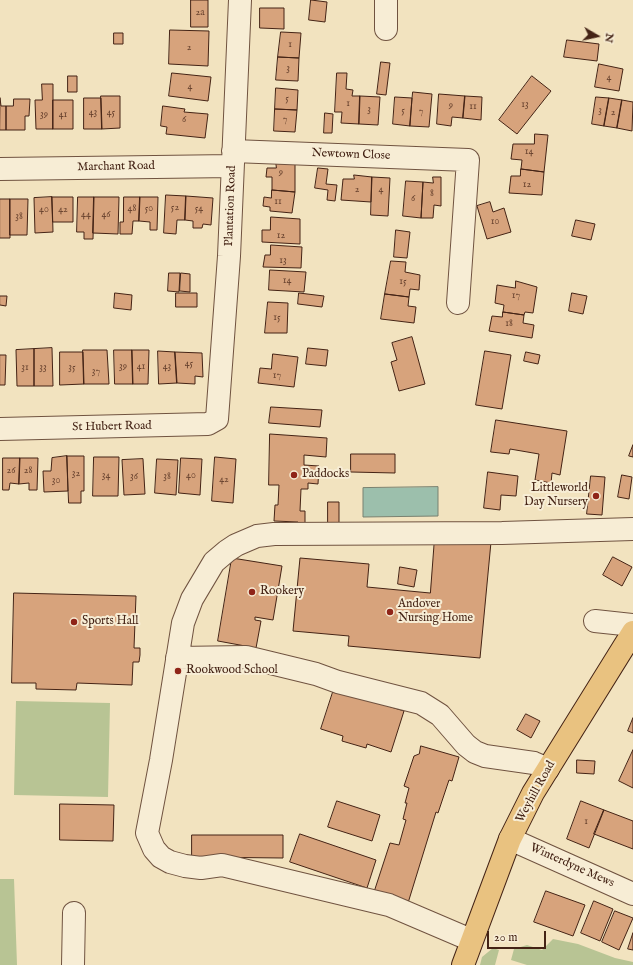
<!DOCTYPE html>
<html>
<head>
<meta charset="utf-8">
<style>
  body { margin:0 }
  #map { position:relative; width:633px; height:965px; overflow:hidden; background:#f2e3bf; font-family:"IM FELL English",serif }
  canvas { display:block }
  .north { position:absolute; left:577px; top:16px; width:40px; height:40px; -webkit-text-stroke:3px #f7edd5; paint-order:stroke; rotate:99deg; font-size:11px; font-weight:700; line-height:16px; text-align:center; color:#442315 }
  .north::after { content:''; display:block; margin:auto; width:14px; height:18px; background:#442315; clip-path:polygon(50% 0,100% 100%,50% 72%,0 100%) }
  .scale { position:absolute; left:487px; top:931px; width:59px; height:18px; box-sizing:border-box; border:2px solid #442315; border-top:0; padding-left:5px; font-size:12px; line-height:14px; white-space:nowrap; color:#442315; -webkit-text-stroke:3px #f7edd5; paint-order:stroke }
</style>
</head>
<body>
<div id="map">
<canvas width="633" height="965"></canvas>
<div class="north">N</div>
<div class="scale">20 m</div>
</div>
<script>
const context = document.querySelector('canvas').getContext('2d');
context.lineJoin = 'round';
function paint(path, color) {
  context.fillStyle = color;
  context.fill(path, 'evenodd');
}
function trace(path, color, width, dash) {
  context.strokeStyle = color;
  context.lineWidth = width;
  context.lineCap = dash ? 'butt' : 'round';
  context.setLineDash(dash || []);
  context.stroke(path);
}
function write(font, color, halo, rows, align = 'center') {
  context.font = font + ' "IM FELL English",serif';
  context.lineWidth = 4;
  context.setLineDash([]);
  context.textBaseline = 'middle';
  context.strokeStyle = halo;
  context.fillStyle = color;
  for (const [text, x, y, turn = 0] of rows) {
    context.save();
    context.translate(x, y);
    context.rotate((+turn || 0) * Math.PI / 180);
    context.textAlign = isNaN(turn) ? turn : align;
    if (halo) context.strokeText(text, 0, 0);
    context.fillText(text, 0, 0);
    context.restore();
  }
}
const green = new Path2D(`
  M16,701L110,703L108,797L14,795Z
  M0,879H14L17,965H0Z
  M553,939L578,944L615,958L633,962V965H527L511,960L514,949L527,945L542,950Z
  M493,948L499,950L495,965H480L482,957Z`);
const water = new Path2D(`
  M438,487V516L363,517V488Z`);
const building = new Path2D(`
  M191,0H208V27H191Z
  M311,0L327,2L325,22L309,20Z
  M260,8H284V29L260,28Z
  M170,30L209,31L208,66L169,64Z
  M281,32L301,33L299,58L278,57Z
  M114,33H123V44H114Z
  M567,40L599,44L597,61L564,57Z
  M278,57L299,58L298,81L276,80Z
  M381,62L390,63L386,95L377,94Z
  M599,64L623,69L619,91L595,87Z
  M172,73L211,77L208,101L169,96Z
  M337,73H347L346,89L353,90L352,96H360L359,124L341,123L342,112H335Z
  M68,76H77V92H68Z
  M532,76L551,91L517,134L499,120Z
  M42,84H53V129H36L35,100H42Z
  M276,88L298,90L297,110L275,109Z
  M413,92L432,94L429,127L410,126Z
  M439,94L465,96L463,118L452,117L451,126L437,124Z
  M101,96H120V128L102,129Z
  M360,96L380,97L378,125L359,124Z
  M465,96L482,97L481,120L463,118Z
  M395,97L412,98L410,126L393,124Z
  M596,97L609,98L604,126L592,124Z
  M0,98L1,106H6V130H0Z
  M84,98H101L102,129H84Z
  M609,98L622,100L617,128L604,126Z
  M14,99H30L29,116H25V130H6V106H13Z
  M53,100H73V129H53Z
  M622,100L633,102L632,131L617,128Z
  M163,106L185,109L184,112L208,114L205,138L166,134L167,127L161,126Z
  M275,109L297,110L295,132L274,131Z
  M325,113L333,114L332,133H324Z
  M535,134L548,135L544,172L521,169L522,160L511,159L513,144H534Z
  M276,161H295V192L272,190V177H266L267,168H276Z
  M318,168L328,169L326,184L337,185L335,201L327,200L328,190L315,188Z
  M521,169L544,172L542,195L509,193L511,176H520Z
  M354,175L372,177L371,202L341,200L343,179H354Z
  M372,177L390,178L388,216L371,215Z
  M433,177H441V206L434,205L433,218H421L423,182L433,183Z
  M406,181L423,182L421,218L403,216Z
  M272,190L295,192L292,213L270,211V207L263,206L264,197L271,198Z
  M166,195L186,196L185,220H177L176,234L164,233Z
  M186,196L213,198L211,225L203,224L202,228H193V221L185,220Z
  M52,197H73V222H53Z
  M52,197L53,232L35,233L34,198Z
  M78,197H94L93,239H84V232H77Z
  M94,197H119L118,234L93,233Z
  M124,197H140L139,221H133L132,234H120V222H123Z
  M140,197H158L157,230H150V222L139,221Z
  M0,199H10V238H0Z
  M10,199H28L27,235H10Z
  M490,202L493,212L504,208L511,232L487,239L477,206Z
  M271,217L300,219V244L262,242V230H270Z
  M576,220L595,224L591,240L572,236Z
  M396,230L410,232L407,258L394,257Z
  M271,245L302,247L301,268L263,267L265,255H270Z
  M391,261L406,262L405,272L420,275L419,290L410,289L409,297L385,294Z
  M270,270L306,272L304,292L269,290Z
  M169,273H180L179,292L168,291Z
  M181,273L190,274V292L180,291Z
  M516,281L537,287L533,313L525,312L524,315L503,312L504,305L495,303L497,285L515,288Z
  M115,293L132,295L131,310L114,308Z
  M176,293H197V307H176Z
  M299,293L324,296L322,307L298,304Z
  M572,293L587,296L583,314L569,311Z
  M385,294L409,297L408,306L416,307L414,323L381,319Z
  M0,296H7L6,306L0,305Z
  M268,302L288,303L287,333H265Z
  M503,312L524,315L523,323L534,325L532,338L489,331L492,316L502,317Z
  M412,337L425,384L399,391L391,362L397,360L392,343Z
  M52,348L53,386H34V349Z
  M308,348L328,350L326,366L306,364Z
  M34,349V386H17L16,350Z
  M83,350H107L109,384H84Z
  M114,350H132L133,384H115Z
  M132,350H149L148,384H133Z
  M158,351L175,352L177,383L159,384Z
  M485,351L511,355L502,409L476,405Z
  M60,352H83L84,384L60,385Z
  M175,352L202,353L203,377L195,376V384L177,383Z
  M526,352L540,355L538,364L524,361Z
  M273,354L298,357L294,387L258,383L260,368L271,369Z
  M0,355H6L5,385H0Z
  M271,407L322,410L320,427L269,423Z
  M496,420L567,431L560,475L552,473L551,483L535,480L539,454L510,449L509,454L491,452Z
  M270,434L327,438L326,457L304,455V465L319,466L318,484L308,483V489H301L300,511H305V526H297L298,522L274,521L275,505H278L279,485H269Z
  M633,445V457L629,456Z
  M351,454H395V473L351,472Z
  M67,456H84V491H81V503H69Z
  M67,456L68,491L44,492L43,471H51L52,458Z
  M94,457H119L118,496H93Z
  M215,457L236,459L233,503L212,501Z
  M3,458H20L19,484L10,483L9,490H3Z
  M20,458H38L37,490H29V483L19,484Z
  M181,458L202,459L200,495L179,493Z
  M143,459L145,494L124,495L122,460Z
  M157,459L178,460L176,495L155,493Z
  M488,472L518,476L516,496L501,495L500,510L484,508Z
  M622,475L632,477L629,499L618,497Z
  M591,476L605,477L602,515L587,514Z
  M328,502H339V529H328Z
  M435,537L491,542L480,658L348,646L349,636L293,631L300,558L369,564L367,587L430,593Z
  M613,557L632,567L622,586L603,575Z
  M232,558L282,566L273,620L255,617V620L261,621L256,648L218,641Z
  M400,567L417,570L414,587L398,584Z
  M14,593L136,596L134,648H140V655L139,662H133L132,685L77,683L76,690L36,689V683H12Z
  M334,689L404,711L391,752L367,744L366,748L342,741L343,736L321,729Z
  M526,714L540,721L531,738L517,730Z
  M633,718V733L628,731Z
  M421,746L459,757L452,781L449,780L438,813L436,812L408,903L374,892L390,843L399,845L406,820L403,819L407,803H405L409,788L404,786L414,756L419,754Z
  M633,750V788L619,781Z
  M577,760L595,761L594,774L577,773Z
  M337,801L380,815L372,841L328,827Z
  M581,801L604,810L589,848L567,839Z
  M60,804L114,805L113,841L60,840Z
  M604,810L633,821V849L594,834Z
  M300,834L376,860L367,888L290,862Z
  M192,835H283V858L192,857Z
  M546,891L585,905L573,936L534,922Z
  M594,901L613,909L600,941L581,933Z
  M615,911L633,918L619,950L602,942Z
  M633,933V950L628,949Z`);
const minor = new Path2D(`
  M386,29V0
  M233,151L468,160L458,303
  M0,169L232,166
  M0,429L208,424L217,419L229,256L240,0
  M595,621L633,625
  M177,658L246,657L316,674L338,682L421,703L440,715L466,745L475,752L485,756L534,763L548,769
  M510,839L633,894
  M471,940L389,905L222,865L201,868L185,866L170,862L161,857L154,849L147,833L161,760L183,623L192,599L214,562L227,551L236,545L257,536L274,534L502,533L633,529
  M73,965L74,913`);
const major = new Path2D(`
  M463,965L510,839L533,793L633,632`);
const markers = [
  [294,475,4,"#8f2418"],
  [596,496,4,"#8f2418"],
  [252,592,4,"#8f2418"],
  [390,612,4,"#8f2418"],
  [74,622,4,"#8f2418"],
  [178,671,4,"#8f2418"]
];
const numberNames = [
  ["2a",200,13],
  ["1",290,45],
  ["2",189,48],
  ["3",288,69],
  ["4",609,78],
  ["4",190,87],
  ["5",287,99],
  ["1",348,104],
  ["13",525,105],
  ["9",451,106],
  ["11",473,107],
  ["3",369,110],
  ["5",403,111],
  ["3",600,111],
  ["7",421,112],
  ["43",93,113],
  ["45",111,113],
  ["2",613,113],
  ["39",44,115],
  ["41",63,115],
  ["6",184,120],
  ["7",285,120],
  ["14",529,152],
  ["9",281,173],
  ["12",527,185],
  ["2",357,190],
  ["4",381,190],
  ["8",432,194],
  ["6",413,199],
  ["11",278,202],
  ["52",175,208],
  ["48",132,209],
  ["50",149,209],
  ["54",199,209],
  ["40",44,210],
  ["42",63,210],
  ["44",86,215],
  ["46",106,215],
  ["38",19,217],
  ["10",495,222],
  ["12",281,236],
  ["13",283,261],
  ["14",287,281],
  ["15",403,282],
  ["17",516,296],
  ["15",277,318],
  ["18",509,324],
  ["45",189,364],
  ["39",123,367],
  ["41",141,367],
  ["43",167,367],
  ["31",25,368],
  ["33",43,368],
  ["35",72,368],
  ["37",96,372],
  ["17",277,376],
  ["26",11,471],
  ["28",28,471],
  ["32",76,474],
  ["34",106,476],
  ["40",191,476],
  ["36",134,477],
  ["38",167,477],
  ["42",224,480],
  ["30",56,481],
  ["1",586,822]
];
const streetNames = [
  ["Newtown Close",351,155,2],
  ["Marchant Road",116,167,-1],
  ["Plantation Road",231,206,-88],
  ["St Hubert Road",112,427,-1],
  ["Weyhill Road",536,792,-61],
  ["Winterdyne Mews",572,866,24]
];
const poiNames = [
  ["Paddocks",302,475],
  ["Littleworld",588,489,"right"],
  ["Day Nursery",588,503,"right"],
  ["Rookery",260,592],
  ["Andover",398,605],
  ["Nursing Home",398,619],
  ["Sports Hall",82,622],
  ["Rookwood School",186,671]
];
paint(green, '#b8c494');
paint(water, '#9cbfac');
trace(water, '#798170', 1);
paint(building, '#d7a37c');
trace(building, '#442315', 1);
trace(minor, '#705340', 24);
trace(major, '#442315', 24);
trace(minor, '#f7edd5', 22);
trace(major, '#e9c280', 22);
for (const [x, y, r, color] of markers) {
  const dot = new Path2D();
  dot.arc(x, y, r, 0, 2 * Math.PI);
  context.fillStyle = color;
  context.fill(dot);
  trace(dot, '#f7edd5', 1.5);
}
write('10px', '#69432f', null, numberNames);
write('12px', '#442315', '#f7edd5', streetNames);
write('12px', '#442315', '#f7edd5', poiNames, 'left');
</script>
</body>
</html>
